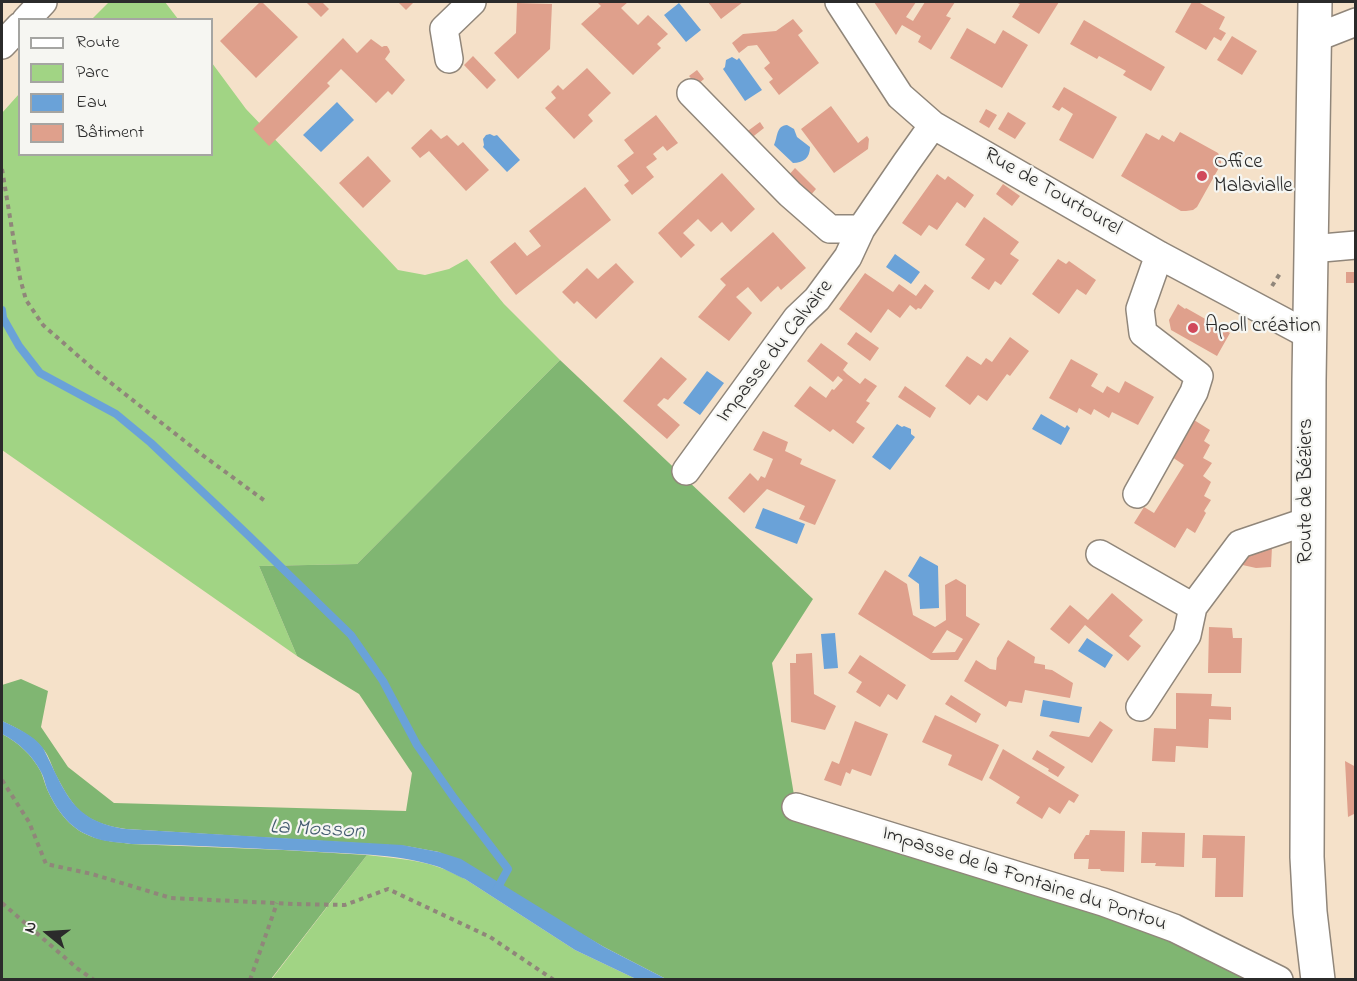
<!DOCTYPE html>
<html>
<head>
<meta charset="utf-8">
<style>
  body { margin:0 }
  #map { position:relative; width:1357px; height:981px; overflow:hidden; background:#f5e1c9; font-family:"Indie Flower",sans-serif }
  canvas { display:block }
  .frame { position:absolute; inset:0; border:3px solid #2b2b2b; pointer-events:none }
  .legend { position:absolute; left:18px; top:18px; width:195px; height:138px; box-sizing:border-box; background:#f6f6f2; border:2px solid #a5a5a2; margin:0; padding:8px 10px; list-style:none; font-size:18px; color:#2b2b2b }
  .legend li { display:flex; align-items:center; gap:12px; height:30px }
  .legend b { width:30px; border:2px solid #a5a5a2 }
  .north { position:absolute; left:18px; top:903px; width:60px; height:60px; -webkit-text-stroke:4px #f6f6f2; paint-order:stroke; rotate:288deg; font-size:16px; font-weight:700; line-height:24px; text-align:center; color:#2b2b2b }
  .north::after { content:''; display:block; margin:auto; width:21px; height:27px; background:#2b2b2b; clip-path:polygon(50% 0,100% 100%,50% 72%,0 100%) }
</style>
</head>
<body>
<div id="map">
<canvas width="1357" height="981"></canvas>
<div class="frame"></div>
<ul class="legend">
<li><b style="height:8px;background:#fff"></b>Route</li>
<li><b style="height:16px;background:#a1d484"></b>Parc</li>
<li><b style="height:16px;background:#6aa2d8"></b>Eau</li>
<li><b style="height:16px;background:#dfa08c"></b>Bâtiment</li>
</ul>
<div class="north">N</div>
</div>
<script>
const context = document.querySelector('canvas').getContext('2d');
context.lineJoin = 'round';
function paint(path, color) {
  context.fillStyle = color;
  context.fill(path, 'evenodd');
}
function trace(path, color, width, dash) {
  context.strokeStyle = color;
  context.lineWidth = width;
  context.lineCap = dash ? 'butt' : 'round';
  context.setLineDash(dash || []);
  context.stroke(path);
}
function write(font, color, halo, rows, align = 'center') {
  context.font = font + ' "Indie Flower",sans-serif';
  context.lineWidth = 4.5;
  context.setLineDash([]);
  context.textBaseline = 'middle';
  context.strokeStyle = halo;
  context.fillStyle = color;
  for (const [text, x, y, turn = 0] of rows) {
    context.save();
    context.translate(x, y);
    context.rotate((+turn || 0) * Math.PI / 180);
    context.textAlign = isNaN(turn) ? turn : align;
    if (halo) context.strokeText(text, 0, 0);
    context.fillText(text, 0, 0);
    context.restore();
  }
}
const green = new Path2D(`
  M109,2H165L178,19H92Z
  M212,63L246,109L327,194L398,270L425,275L449,269L467,259L504,304L560,360L357,564L259,566L297,656L2,450V113L19,94L20,154H212Z
  M367,855C390,858 416,859 438,867C448,870 456,875 465,879L575,950L636,979L271,980Z`);
const forest = new Path2D(`
  M560,360L813,599L772,663L796,807L1170,935L1260,979H666L604,947L439,852L406,846L126,829C85,823 74,810 56,775C52,767 49,756 44,750C33,736 17,728 2,721V685L21,679L48,691L41,727L68,767L114,803L406,811L412,773L359,694L297,656L259,566L357,564Z
  M2,734C18,742 32,755 41,772C43,777 45,784 47,789C56,809 69,828 90,836C102,841 117,842 131,844L283,850L367,855L271,979H2Z`);
const water = new Path2D(`
  M679,3L701,30L686,42L664,15Z
  M732,57L737,60L739,58L762,90L745,101L723,69L725,67L726,60Z
  M337,102L354,120L321,152L303,135Z
  M787,125L794,129L797,137L810,147C810,158 803,163 793,163L774,145C778,136 776,126 787,125Z
  M490,134L494,136L497,135L520,160L507,172L483,147L484,145L483,139L486,135Z
  M895,254L920,272L911,284L886,267Z
  M707,371L724,383L700,415L683,403Z
  M1041,414L1065,428L1067,425L1070,428L1061,445L1032,429Z
  M897,424L902,427L904,426L911,429V434L915,437L890,470L872,457Z
  M763,508L805,524L797,544L755,528Z
  M920,556L938,566L939,608L920,609L919,584L908,576Z
  M835,633L838,668L824,669L821,634Z
  M1087,638L1113,655L1105,668L1078,651Z
  M1043,700L1082,707L1079,723L1040,716Z
  M2,721C17,728 32,734 43,748C66,792 71,821 126,829L402,845L439,852L461,859L604,947L666,979H636L575,950L465,879C455,875 446,869 436,866C394,853 347,854 304,851C246,848 188,845 131,844C117,842 102,842 90,836C69,828 56,809 47,789C45,784 44,777 41,772C32,755 18,742 2,734Z`);
const stream = new Path2D(`
  M2,310L3,318L19,346L40,373L116,414L151,443L249,536L351,635L383,681L417,745L454,798L508,869L497,889`);
const building = new Path2D(`
  M260,2H262L298,37L256,78L220,41Z
  M306,2H325L323,3L329,9L321,17Z
  M398,2H414L406,10Z
  M597,2H628L621,8L638,25L648,15L668,34L657,44L661,48L633,75L581,24L601,6Z
  M708,2H743L721,19Z
  M874,2H916L906,17L913,21L925,2H955L946,16L951,18L931,50L918,42L921,36L902,25L896,35Z
  M1015,2H1059L1039,34L1012,17L1020,4Z
  M1192,2H1198L1225,17L1219,29L1226,33L1221,41L1214,37L1206,50L1175,32Z
  M517,3L552,4L550,49L518,79L494,53L516,33Z
  M793,19L803,31L798,35L819,63L779,95L769,82L773,79L764,68L770,63L757,45L748,46L739,53L732,43L743,34L776,31Z
  M1084,20L1165,67L1151,91L1123,75L1126,71L1099,56L1097,59L1070,44Z
  M967,28L995,44L1003,30L1028,45L1002,88L950,58Z
  M1232,36L1257,51L1242,75L1217,60Z
  M343,38L357,53L371,39L382,47L384,46H387L389,49L390,52L385,59L405,80L392,95L388,91L376,103L341,69L327,83L330,86L269,146L253,129Z
  M473,56L496,80L487,89L464,65Z
  M587,68L611,93L588,115L593,121L574,139L545,108L556,98L551,92L558,85L563,90Z
  M697,70L704,79L697,85L689,76Z
  M1064,87L1117,117L1093,159L1059,140L1073,114L1062,107L1059,111L1052,107Z
  M831,106L858,143L867,136L869,139L868,149L834,173L801,129Z
  M986,109L997,115L989,128L979,122Z
  M1008,112L1026,123L1015,139L998,129Z
  M656,115L678,143L667,151L663,146L653,154L657,159L646,167L654,177L632,195L624,185L629,181L617,166L634,153L624,140Z
  M760,122L764,128L750,139L745,133Z
  M431,129L441,139L447,135L458,146L463,142L489,170L466,191L429,151L420,158L411,148Z
  M1180,132L1218,153L1221,158V164L1197,207L1193,210L1186,211H1181L1121,176L1146,133L1159,140L1162,135L1174,142Z
  M368,156L391,181L363,208L339,183Z
  M795,168L816,189L810,196L788,176Z
  M722,173L755,209L731,232L722,222L711,232L698,219L683,233L695,245L681,258L658,233Z
  M937,174L945,180L948,176L974,195L965,208L957,202L937,230L929,225L921,236L902,223Z
  M1003,184L1020,196L1012,206L996,194Z
  M585,187L611,220L516,295L490,262L515,242L527,256L541,246L529,231Z
  M984,217L1019,242L1010,254L1019,260L1001,285L995,281L989,290L971,278L985,259L965,245Z
  M773,232L806,268L781,290L778,286L761,302L748,287L736,297L752,313L729,341L698,317L726,285L720,279Z
  M1058,259L1066,264L1069,261L1096,280L1086,295L1077,289L1059,314L1032,294Z
  M616,263L634,282L596,319L577,301L574,304L562,292L587,268L598,279Z
  M1346,272H1354L1355,283H1346Z
  M865,273L893,292L899,284L916,296L925,284L934,291L921,309L918,308L916,310L910,305L900,318L888,309L871,333L839,309Z
  M1178,304L1185,309L1186,308L1230,333L1217,356L1171,330L1169,320Z
  M856,332L879,348L870,361L847,344Z
  M1010,337L1029,351L1010,376L1007,374L987,401L978,395L970,405L945,386L967,356L981,365L986,358L992,362Z
  M821,343L848,363L843,370L847,374L860,384L865,378L877,386L866,401L870,403L856,422L865,428L853,444L833,429L830,432L794,406L810,386L826,398L832,389L834,390L843,380L838,376L833,382L807,361Z
  M661,357L687,379L668,400L664,398L657,405L680,425L667,439L623,401Z
  M1071,359L1098,374L1091,386L1103,393L1107,386L1119,393L1125,381L1154,397L1138,425L1112,412L1109,418L1094,409L1091,415L1079,408L1077,413L1049,398Z
  M905,386L936,408L930,418L898,397Z
  M1194,420L1210,430L1204,441L1210,445L1203,458L1212,463L1203,476L1211,482L1204,496L1211,500L1204,511L1206,513L1195,533L1187,528L1175,548L1134,523L1144,507L1154,513L1184,465L1172,457Z
  M763,431L788,442L785,451L802,459L800,464L836,480L815,525L799,519L805,506L767,489L744,513L728,498L750,473L758,481L761,476L765,478L773,459L753,450Z
  M1249,547H1272L1271,567L1256,568L1238,564Z
  M885,570L907,584L913,615L935,627L946,620L945,585L956,579L966,585V616L980,624L958,660H931L858,614ZM947,630L963,639L955,652L932,653Z
  M1112,593L1143,620L1129,636L1141,646L1128,661L1085,625L1069,644L1050,629L1070,605L1088,620Z
  M1209,627L1232,628L1233,638H1242L1241,673H1208Z
  M1008,640L1035,657L1034,663L1045,665V669L1052,670L1073,683L1070,698L1025,690L1022,703L1009,701L1006,707L964,681L976,660L990,669L996,670L997,658Z
  M812,653L814,694L836,706L825,730L791,722L790,663H796V654Z
  M860,655L906,685L897,700L888,694L880,707L856,692L862,682L848,673Z
  M1176,693L1212,694L1211,706L1231,707V720L1209,719L1208,748L1176,746L1175,762L1152,761L1154,728L1176,729Z
  M951,695L981,714L976,723L945,704Z
  M935,715L999,745L982,781L948,765L952,755L922,742Z
  M855,721L888,734L871,776L852,769L850,774L846,772L841,786L824,780L832,761L839,764Z
  M1100,721L1113,730L1092,763L1049,736L1052,731L1089,737Z
  M1003,749L1079,795L1074,803L1069,800L1060,814L1049,807L1042,819L1016,803L1020,797L989,778Z
  M1037,750L1065,767L1058,777L1048,771L1049,769L1032,759Z
  M1345,761L1356,767V813L1348,817Z
  M1090,830L1125,831L1124,872L1101,871L1100,869H1088L1089,859H1074V854L1086,835H1089Z
  M1142,832L1185,833L1184,867L1155,866L1156,863H1141Z
  M1203,835L1245,836L1243,897H1215L1216,858H1202Z`);
const path = new Path2D(`
  M2,169L20,278L26,300L43,325L92,368L201,454L265,501
  M1272,286L1281,272
  M2,780L29,822L46,864L92,874L171,898L295,904L345,905L388,889L490,937L554,980
  M2,903L78,969L94,980
  M250,980L277,903`);
const street = new Path2D(`
  M839,2L900,96L933,125L1159,255L1309,335
  M26,20L43,2
  M1315,38L1356,22
  M2,45L20,26
  M449,59L444,29L472,2
  M691,93L790,194L830,229H861
  M1311,249L1356,245
  M686,471L797,318L817,299L848,257L861,229L906,163L933,125
  M1137,494L1194,392L1199,376L1143,333L1140,309L1159,255
  M1100,554L1193,607L1240,544L1308,521
  M1140,707L1187,635L1193,607
  M796,807L1103,902L1174,928L1279,980`);
const primary = new Path2D(`
  M1315,2L1309,380L1307,857L1310,912L1318,980`);
const markers = [
  [1202,176,6,"#d1495b"],
  [1193,328,6,"#d1495b"]
];
const poiNames = [
  ["Office",1214,164],
  ["Malavialle",1214,188],
  ["Apoll création",1205,328]
];
const streetNames = [
  ["Rue de Tourtourel",1052,193,30],
  ["Impasse du Calvaire",776,352,-52],
  ["Route de Béziers",1308,491,-90],
  ["Impasse de la Fontaine du Pontou",1024,880,18]
];
const waterNames = [
  ["La Mosson",317,831,3]
];
paint(green, '#a1d484');
paint(forest, '#80b672');
paint(water, '#6aa2d8');
trace(stream, '#6aa2d8', 8);
paint(building, '#dfa08c');
trace(street, '#90867a', 30);
trace(primary, '#90867a', 36);
trace(path, '#90867a', 4, [4.5, 4.5]);
trace(street, '#fff', 27);
trace(primary, '#fff', 33);
for (const [x, y, r, color] of markers) {
  const dot = new Path2D();
  dot.arc(x, y, r, 0, 2 * Math.PI);
  context.fillStyle = color;
  context.fill(dot);
  trace(dot, '#f6f6f2', 2);
}
write('21px', '#2b2b2b', '#f6f6f2', poiNames, 'left');
write('21px', '#2b2b2b', '#f6f6f2', streetNames);
write('italic 22px', '#445b70', '#f6f6f2', waterNames);
</script>
</body>
</html>
